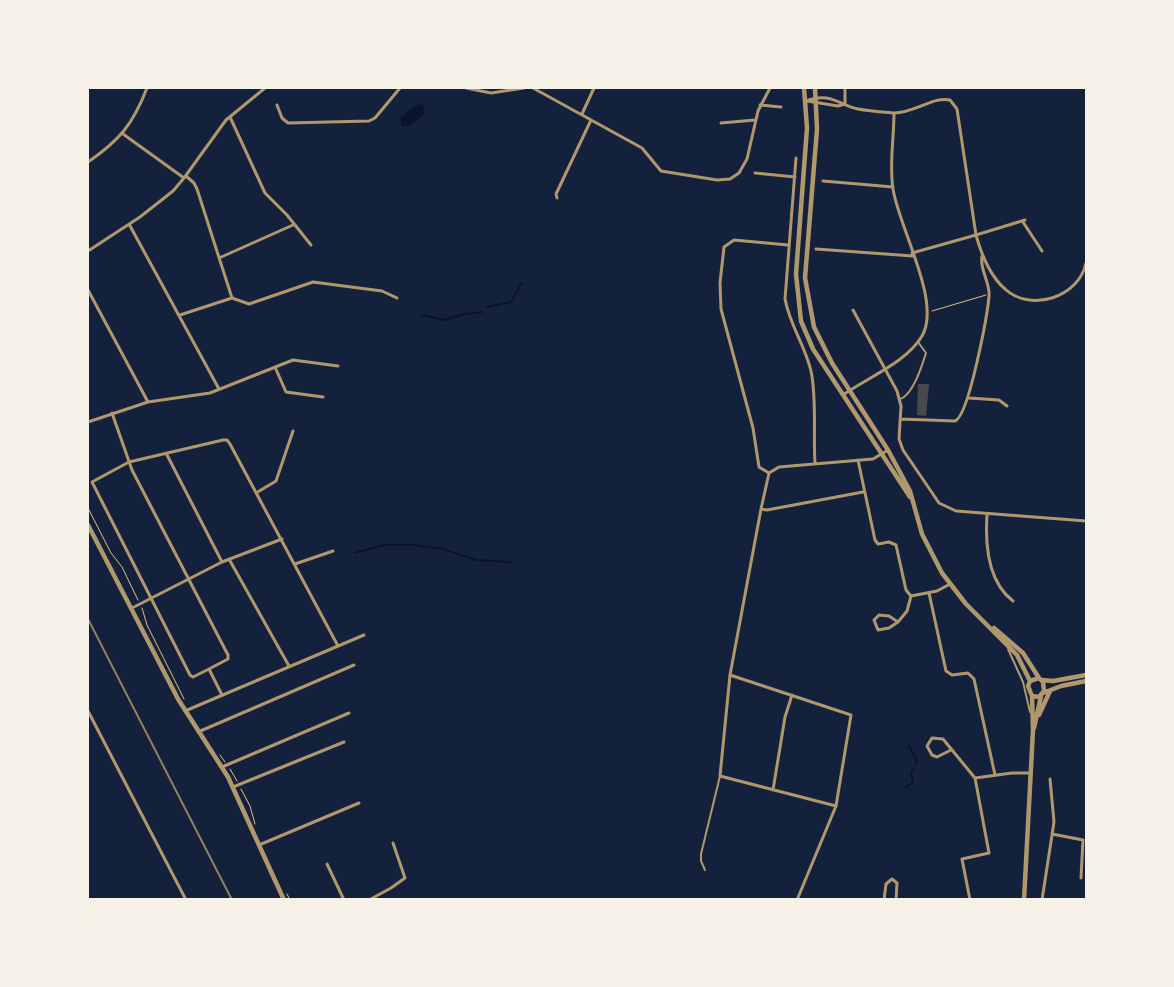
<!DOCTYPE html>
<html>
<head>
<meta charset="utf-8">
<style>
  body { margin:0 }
  #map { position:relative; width:1174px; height:987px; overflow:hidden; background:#14213d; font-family:Mulish,sans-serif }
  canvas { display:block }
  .frame { position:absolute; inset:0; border:89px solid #f6f1e7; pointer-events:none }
</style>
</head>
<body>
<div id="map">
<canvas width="1174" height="987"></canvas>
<div class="frame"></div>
</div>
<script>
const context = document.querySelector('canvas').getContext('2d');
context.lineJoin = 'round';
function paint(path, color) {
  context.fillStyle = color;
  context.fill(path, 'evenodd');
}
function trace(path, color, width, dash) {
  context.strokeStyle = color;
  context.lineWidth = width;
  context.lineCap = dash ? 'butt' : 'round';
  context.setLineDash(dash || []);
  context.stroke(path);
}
const water = new Path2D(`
  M418,104L423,105L425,114L407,127L401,126V117Z`);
const stream = new Path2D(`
  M487,307L511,302L522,283
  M422,315L443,320L465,314L482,312
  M354,553L385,545H415L443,549L476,560L510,562
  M909,746L917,761L916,764
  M905,788L913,782L911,773L914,768`);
const building = new Path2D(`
  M918,384H929L926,416L917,415Z`);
const path = new Path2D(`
  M932,311L986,295
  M88,508L111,553L122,567L138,600
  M142,608L147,625L184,699
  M220,755L225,762
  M230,769L237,781
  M241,789L250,806L255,824
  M287,894L290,900`);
const service = new Path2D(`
  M900,399C913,395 922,366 926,353L918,342
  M1008,649L1023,682L1030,712
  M705,870L701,861V854L720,776`);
const minor = new Path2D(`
  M466,88L491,93L524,88
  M533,88L642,148L661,171L717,180L730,179L739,173L747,159L758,111L770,88
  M845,88V103
  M806,101C831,92 837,104 858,109C869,111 882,112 893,113C913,114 933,96 950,100L957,109L976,235L1025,220
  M807,101L838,106L845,104
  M277,105L282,118L288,123L369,121L375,118L400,88
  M760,105L781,107
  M582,114L594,88
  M230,117L265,193L287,215L311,245
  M721,123L755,120
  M123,134L184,178
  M796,158L785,299C790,326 805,345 811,371C817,399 813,434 815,463
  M88,162C120,140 133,124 147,88
  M755,173L795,177
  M186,176L194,183L197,189L232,298
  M823,181L893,187
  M557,198L556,194L591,120
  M1023,222L1042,251
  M129,224L219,389
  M816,249L913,256
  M88,251L140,217L173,191L184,178L226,120L265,88
  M912,253L976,235C981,253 990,276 1005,289C1031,313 1079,297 1086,263
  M219,258L293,225
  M88,290L148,402
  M853,310L897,391L901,406L899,439L903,450L939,503L956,511L1086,521
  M180,315L232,298L249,304L313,282L382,291L397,298
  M275,367L286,392L323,397
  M843,395C868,377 906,363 922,336C942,302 899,228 893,189C889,164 894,139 894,113
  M969,398L999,400L1007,406
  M112,413L132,470L228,655V659L209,669L222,695
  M900,419L955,421C969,416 987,316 989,297C991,284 979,269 982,256
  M88,422L148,402L210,393L293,360L338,366
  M166,453L222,562
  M858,460L875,540L878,544L889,542L896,545L906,590L911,596
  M769,473L761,509L730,675L720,776L836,806
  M769,473L759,467L753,428L721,309L720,283L724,247L734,240L788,245
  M769,473L779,467L873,459L888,450
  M256,493L276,481L293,431
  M761,509L767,510L863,492
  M987,514C985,544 988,582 1013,601
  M229,559L289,666
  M295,564L333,551
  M929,593L946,671L952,675L968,673L974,679L995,775
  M132,608L222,562L282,539
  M879,615L889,616L898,622L889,628L878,630L874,620Z
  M898,622L907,611L911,596L937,591L950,584
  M209,669L193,677L190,675L92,482L129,462L223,440H227L230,444L338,646
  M730,675L851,715L836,806L797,900
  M88,711L186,900
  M185,711L364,635
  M198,732L354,665
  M951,750L937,757L932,755L927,746L932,738L943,739L975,778L1012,773H1031
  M222,767L349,713
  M233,787L344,742
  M773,790L785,717L792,695
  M1052,834L1083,840L1081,878
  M259,845L359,803
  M327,864L344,900
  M369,900L391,888L405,878L393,843
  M884,900L886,884L892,879L897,883L896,900
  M970,900L962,859L989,853L975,778
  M1042,900L1054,822L1050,779`);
const tertiary = new Path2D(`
  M804,88L807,128L796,274L801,321L813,349L910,497
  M815,88L817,129L805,278L814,327L832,363L888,450L910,491L922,534L942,573L966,604L1017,655L1030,681
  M88,525L178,699L228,777L284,900
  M994,628L1023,653L1039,678
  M1042,680L1053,681L1086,675
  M1043,693L1061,686L1086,681
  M1039,715L1050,691
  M1034,728L1041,696
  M1024,900L1033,730L1032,696L1028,686L1030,681L1039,678L1043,682L1044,691L1039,697L1032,696`);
const rail = new Path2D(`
  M88,619L232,900`);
paint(water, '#0b132b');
trace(stream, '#0b132b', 2);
paint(building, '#48494c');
trace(path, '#e5c07b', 1);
trace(service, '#b1986c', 2);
trace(minor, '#b1986c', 3);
trace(tertiary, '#b1986c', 4.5);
trace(rail, '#918062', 2);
</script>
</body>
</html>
